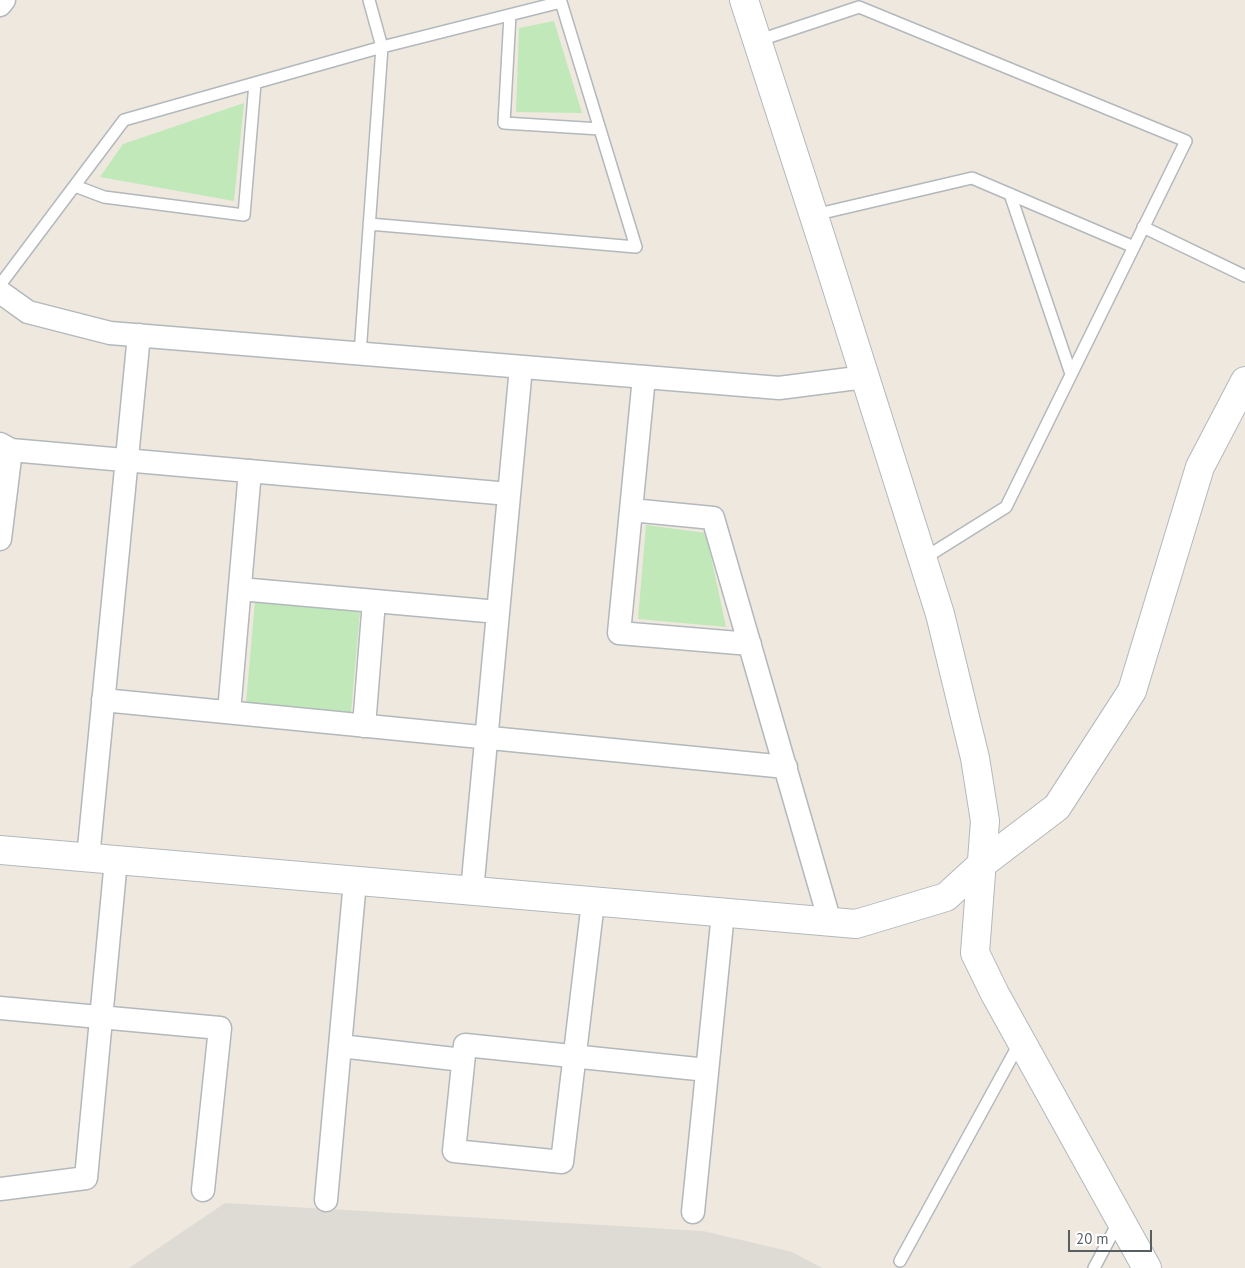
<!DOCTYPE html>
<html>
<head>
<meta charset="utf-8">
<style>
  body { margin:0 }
  #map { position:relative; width:1245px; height:1268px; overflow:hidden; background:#eee8df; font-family:"PT Sans",sans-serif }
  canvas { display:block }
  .scale { position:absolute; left:1068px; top:1230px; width:84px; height:22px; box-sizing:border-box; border:2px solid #585f62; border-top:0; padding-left:6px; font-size:15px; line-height:18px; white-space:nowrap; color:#585f62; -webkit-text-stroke:4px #fff; paint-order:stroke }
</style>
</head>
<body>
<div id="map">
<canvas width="1245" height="1268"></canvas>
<div class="scale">20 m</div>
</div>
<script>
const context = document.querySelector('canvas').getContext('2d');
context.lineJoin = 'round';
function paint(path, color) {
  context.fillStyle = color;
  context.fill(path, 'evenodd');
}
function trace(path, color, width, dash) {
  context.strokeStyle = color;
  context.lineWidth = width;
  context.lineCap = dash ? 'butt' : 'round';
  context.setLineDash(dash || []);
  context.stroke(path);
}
const industrial = new Path2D(`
  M225,1203L703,1231L792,1252L822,1268H129Z`);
const green = new Path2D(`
  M554,21L582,113L516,112L519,28Z
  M244,103L234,201L100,177L123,144Z
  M646,525L706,533L726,627L638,619Z
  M255,601L360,611L351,713L246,703Z`);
const service = new Path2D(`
  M510,15L504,123L600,129
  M757,41L859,7L1186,141L1006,507L923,559
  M75,186L104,197L244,215L255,83
  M1010,194L1071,374
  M814,215L972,178L1134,247
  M1143,227L1245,276
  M0,285L124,120L382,47L561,2L636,247L369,224
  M360,354L382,47L369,0
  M900,1261L1020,1042
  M1094,1268L1119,1221`);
const minor = new Path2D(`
  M0,5L4,0
  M0,292L28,312L110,333L779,388L865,377
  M644,377L619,633L750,644
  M0,444L11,450L509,494
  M631,510L713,518L830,922
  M0,539L11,450
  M240,589L498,612
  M103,700L786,767
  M229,712L250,471
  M364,726L374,601
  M88,858L139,335
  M472,891L521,367
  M593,902L562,1162L454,1151L465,1045L707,1070
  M0,1008L220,1028L203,1190
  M340,1046L463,1060
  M0,1189L86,1178L116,860
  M326,1200L355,881
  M693,1212L723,913`);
const tertiary = new Path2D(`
  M744,0L822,241L940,614L975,758L985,821L975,953L995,994L1147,1268
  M0,850L856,924L946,897L982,864L1057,807L1132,691L1200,467L1245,381`);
paint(industrial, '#dedad4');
paint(green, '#c1e8b8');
trace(service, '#b3b8bc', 14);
trace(minor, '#b3b8bc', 25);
trace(tertiary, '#b3b8bc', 30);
trace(service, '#fff', 11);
trace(minor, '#fff', 22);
trace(tertiary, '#fff', 28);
</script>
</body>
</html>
